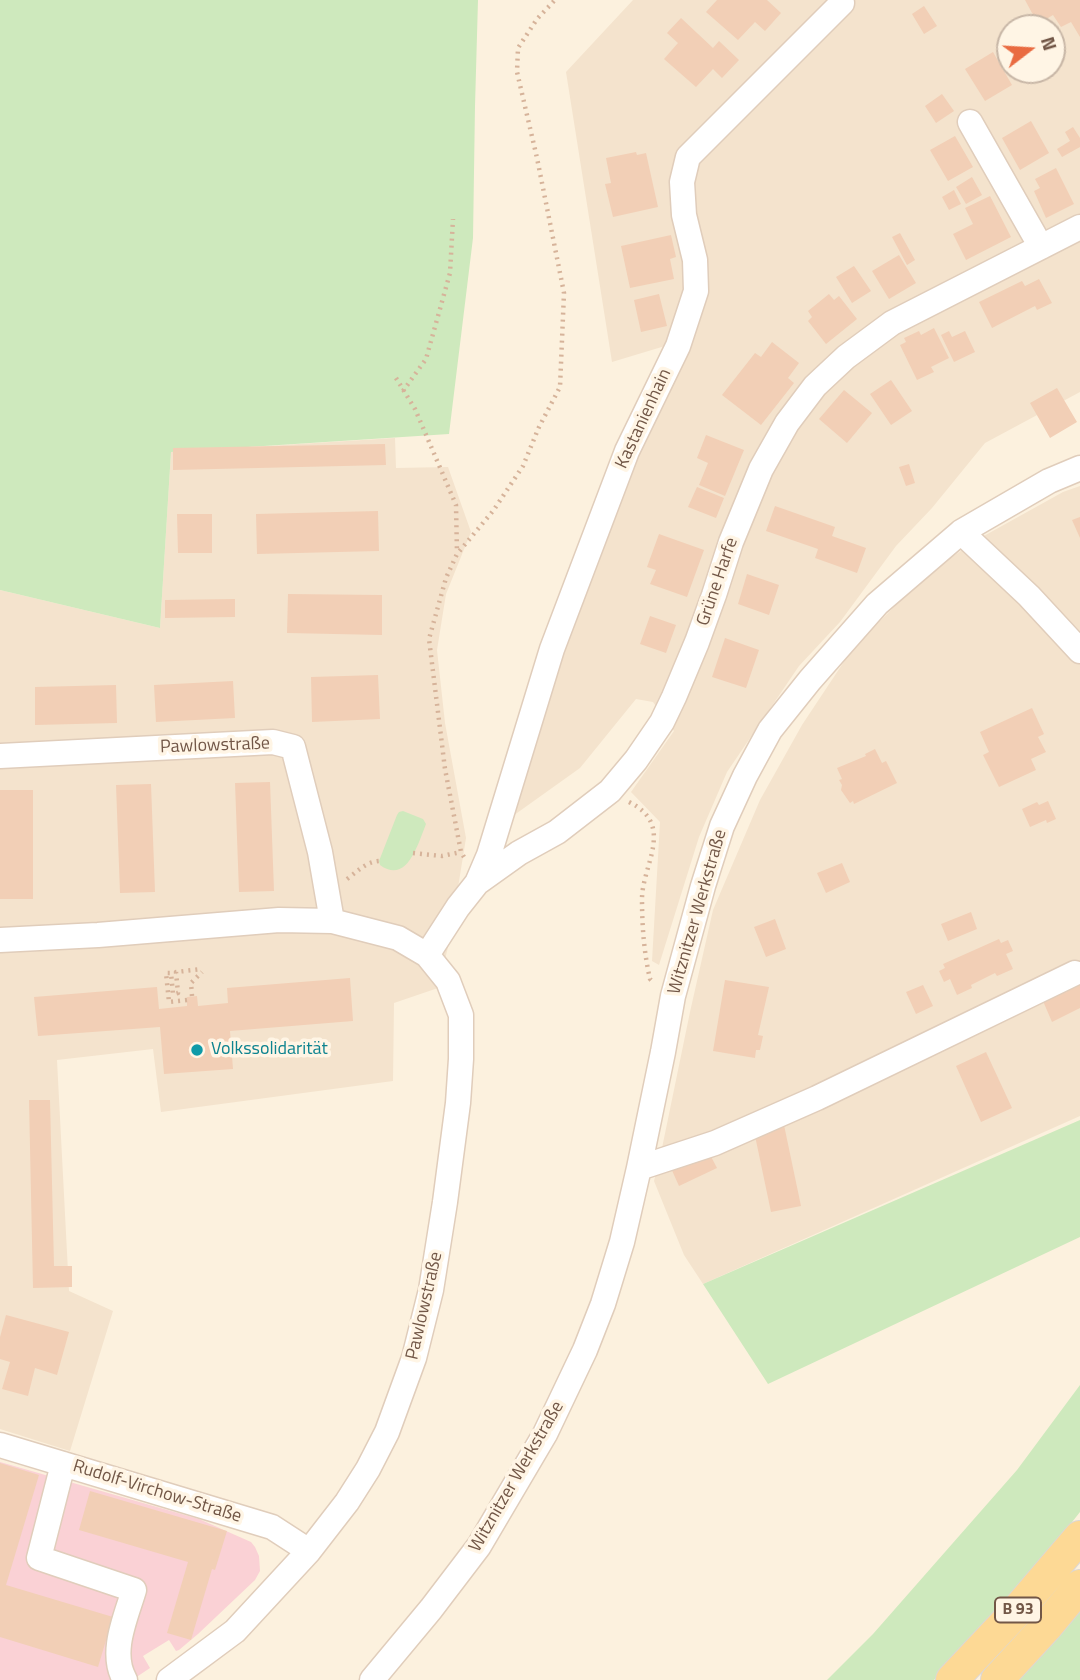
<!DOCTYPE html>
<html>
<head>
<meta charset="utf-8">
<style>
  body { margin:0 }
  #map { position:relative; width:1080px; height:1680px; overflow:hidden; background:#fcf1de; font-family:"Titillium Web",sans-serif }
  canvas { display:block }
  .north { position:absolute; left:996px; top:14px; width:70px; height:70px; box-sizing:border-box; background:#fff5e5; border:2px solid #c7b6a6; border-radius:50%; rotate:73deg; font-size:19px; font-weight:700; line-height:28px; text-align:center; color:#725747 }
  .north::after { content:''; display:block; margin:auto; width:24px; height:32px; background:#e96b41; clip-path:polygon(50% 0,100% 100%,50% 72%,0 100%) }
</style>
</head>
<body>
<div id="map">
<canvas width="1080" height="1680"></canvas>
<div class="north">N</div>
</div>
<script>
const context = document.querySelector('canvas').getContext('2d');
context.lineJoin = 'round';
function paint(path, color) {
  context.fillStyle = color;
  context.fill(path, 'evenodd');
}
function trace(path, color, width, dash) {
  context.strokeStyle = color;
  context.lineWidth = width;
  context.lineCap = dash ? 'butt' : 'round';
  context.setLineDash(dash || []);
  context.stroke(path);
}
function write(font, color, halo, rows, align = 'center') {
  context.font = font + ' "Titillium Web",sans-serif';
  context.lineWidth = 7;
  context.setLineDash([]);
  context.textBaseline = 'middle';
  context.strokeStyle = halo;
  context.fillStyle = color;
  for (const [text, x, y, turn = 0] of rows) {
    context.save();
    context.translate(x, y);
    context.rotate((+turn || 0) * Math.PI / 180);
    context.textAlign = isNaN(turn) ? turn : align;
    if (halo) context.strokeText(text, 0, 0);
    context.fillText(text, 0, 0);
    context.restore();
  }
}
const residential = new Path2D(`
  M633,0H1080V392L985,443L932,508L896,546L840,622L799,666L727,772L699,837L659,965L652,961L660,822L631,792L674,731L653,702L636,699L580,768L510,818L605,483L665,346L612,362L566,72ZM1010,28H1052V70H1010Z
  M395,438L396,468L448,467L471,532L446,594L437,650L445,723L466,838L449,943L438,988L394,1003L393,1081L161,1112L153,1049L57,1060L69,1291L113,1311L70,1451L0,1429V590L160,628L171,452Z
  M1080,486V1116L703,1284L684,1255L654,1181L662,1148L690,1012L713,910L760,800L802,725L853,648L929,572L982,537L1063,492Z`);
const medical = new Path2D(`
  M0,1462L199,1519L251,1542L255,1547L259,1556L260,1571L255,1580L198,1634L179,1650L176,1651L169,1640L143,1656L150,1668L132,1680H0Z`);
const green = new Path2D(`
  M0,0H478L475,106L473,238L449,434L171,452L160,628L0,590Z
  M403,811L423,819L426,824C418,844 407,885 380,865L379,861L397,815L399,812Z
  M1080,1120V1237L768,1384L703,1284Z
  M1080,1385V1512L1039,1564L934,1680H827L873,1634L1017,1470Z
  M1080,1610V1680H1018Z`);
const building = new Path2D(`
  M717,0H767L781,13L765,31L755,22L738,40L706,12Z
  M1025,0H1080V37L1071,22L1061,27L1053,15L1038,24Z
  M924,6L937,26L924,34L912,14Z
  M681,18L713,48L719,41L739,60L722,78L713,69L696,87L664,59L678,43L667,33Z
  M993,52L1012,85L985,101L965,69Z
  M942,94L954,111L936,123L925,106Z
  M1031,121L1049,153L1020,170L1002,138Z
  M1073,127L1080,138V147L1062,157L1057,149L1070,141L1065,132Z
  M955,136L973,167L948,181L930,150Z
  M636,152L637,155L646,153L658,207L613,217L605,184L611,183L606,158Z
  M1056,168L1074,204L1046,218L1034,191L1040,188L1035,179Z
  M972,177L982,195L966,204L956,187Z
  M954,190L961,204L949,210L942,197Z
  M990,196L1011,237L966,260L953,234L973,224L965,208Z
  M900,233L915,260L907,265L892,237Z
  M671,235L676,257L670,259L674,279L630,288L621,246Z
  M899,255L916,283L889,299L872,271Z
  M854,266L871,291L852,303L836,277Z
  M1039,279L1052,303L1037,310L1035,306L992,328L979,302L1022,281L1025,286Z
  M659,294L667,326L641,332L634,300Z
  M829,294L834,300L839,296L857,319L826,344L808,321L812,317L808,311Z
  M934,328L949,358L931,367L934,372L917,380L900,345L906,342L904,338L919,331L921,335Z
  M949,331L952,337L965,331L975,352L954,362L941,335Z
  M772,342L799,363L788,378L794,383L761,425L722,395L755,353L761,357Z
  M891,380L912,411L891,425L870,394Z
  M1057,388L1077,422L1050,438L1030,403Z
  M844,390L872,413L847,443L819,419Z
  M706,435L744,450L725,496L699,485L708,463L697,458Z
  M385,444L386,465L173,470V448Z
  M909,464L915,483L906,486L899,467Z
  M697,487L724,498L716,518L688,507Z
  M775,506L835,527L832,536L866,548L857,573L815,558L818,549L766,531Z
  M378,511L379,551L257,554L256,514Z
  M177,514H212V553H178Z
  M1080,517V538L1072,520Z
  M659,534L704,550L687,597L650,584L656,570L647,567Z
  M747,574L779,585L769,615L738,604Z
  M288,594L382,595V635L287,633Z
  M235,599V617L165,618V600Z
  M650,616L676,625L666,653L640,644Z
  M725,638L759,650L746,688L712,677Z
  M378,675L380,719L312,722L311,677Z
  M233,681L235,718L156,722L154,685Z
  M116,685L117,723L35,725V687Z
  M1032,708L1044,734L1038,737L1046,752L1031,759L1036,770L999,787L983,755L989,752L980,732Z
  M875,749L882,763L886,761L897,783L854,804L853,801L850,803L841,790L842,785L839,780L842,779L837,768L866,756L865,754Z
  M270,782L274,891L239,892L235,783Z
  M151,784L155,892L120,893L116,785Z
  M0,790H33V899H0Z
  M1048,801L1056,819L1047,823L1046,820L1030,827L1022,809L1037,802L1039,805Z
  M842,863L850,882L826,893L817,873Z
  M971,912L977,929L948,941L941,924Z
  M775,919L786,949L766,957L754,927Z
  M999,939L1001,943L1008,940L1013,951L1006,954L1013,969L997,976L995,973L971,985L972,988L957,995L950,979L944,982L939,971L945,968L943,964Z
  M350,978L353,1021L230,1031L233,1069L164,1074L160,1027L38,1036L34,997L157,987L159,1009L187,1006V997L197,996L198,1006L228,1003L227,988Z
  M725,980L769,987L758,1035L763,1036L760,1050H756L755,1058L713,1051Z
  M1080,984V1008L1052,1022L1043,1001Z
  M923,985L933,1006L916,1014L906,992Z
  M986,1052L1012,1108L981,1122L956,1066Z
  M29,1100H50L54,1266H72V1287L33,1288Z
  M784,1125L801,1206L771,1212L754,1131Z
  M706,1147L717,1168L679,1186L670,1166Z
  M6,1315L69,1332L57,1375L35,1368L28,1396L2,1389L10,1362L0,1359V1337Z
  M0,1463L39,1475L6,1585L113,1617L98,1667L0,1637Z
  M90,1491L227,1531L215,1570L212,1569L191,1640L167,1633L188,1562L79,1530Z`);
const path = new Path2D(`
  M396,378L415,409L456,505L457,553
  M403,391L426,359L450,273L453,219
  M629,802C676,825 642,865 642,899C642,926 644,953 650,979L653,982
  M413,853L442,856L461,852
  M464,857L461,852L445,769L429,639L446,578L457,554L493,511L523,466L539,427L560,387L564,293L537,158L517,72L518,48L537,19L555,0
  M347,879C358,871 366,862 379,861
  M192,996L191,983L202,972
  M187,1000L169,1002L166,973H171L173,994L178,993L176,972L202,969`);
const minor = new Path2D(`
  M970,122L1041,247
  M961,532L1029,596L1080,651
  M0,756L273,742L293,747L320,852L332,921
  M477,883L489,855L552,649L627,451L678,346L696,291L695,260L684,215L682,182L688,157L842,3
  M0,940L98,935L279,920L332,921L398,938L427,955L448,981L461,1015V1059L458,1103L445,1202L431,1290L414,1358L387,1432L368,1469L347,1502L309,1551L235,1631L169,1680
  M427,955L458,907L477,883L519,853L557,832L610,791L636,760L662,722L674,697L697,642L714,595L731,542L761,469L787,423L815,386L846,357L892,323L1080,227
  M639,1168L715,1143L817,1098L1075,973
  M0,1445L272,1527L309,1551
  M63,1464L39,1558L134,1590C126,1617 109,1653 125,1680
  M372,1680L431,1609L479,1546L545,1434L585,1350L603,1304L622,1242L639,1168L663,1052L673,996L703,886L722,826L745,776L770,730L810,680L877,604L961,532L1049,481L1080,468`);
const major = new Path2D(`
  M952,1680L1015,1613L1080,1537
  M997,1680L1046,1627L1080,1586`);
const markers = [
  [197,1050,7,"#0f9aa8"]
];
const shields = [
  [1018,1610,46]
];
const shieldNames = [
  ["B 93",1018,1610]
];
const streetNames = [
  ["Kastanienhain",644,419,-65],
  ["Grüne Harfe",718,582,-71],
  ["Pawlowstraße",215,746,-2],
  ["Witznitzer Werkstraße",698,912,-74],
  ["Pawlowstraße",425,1306,-77],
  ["Witznitzer Werkstraße",517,1477,-60],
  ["Rudolf-Virchow-Straße",157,1492,17]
];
const cultureNames = [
  ["Volkssolidarität",211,1050]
];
paint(residential, '#f4e3cd');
paint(medical, '#fad1d5');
paint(green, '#cee9bd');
paint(building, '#f2cfb6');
trace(minor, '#e0cdbb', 27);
trace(major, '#ddd7d3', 34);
trace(path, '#d6b39a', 4.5, [2, 5]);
trace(minor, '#fff', 24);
trace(major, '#fdd995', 32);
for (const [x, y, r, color] of markers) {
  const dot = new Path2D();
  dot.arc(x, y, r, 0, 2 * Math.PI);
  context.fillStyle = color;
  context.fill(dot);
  trace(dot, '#fff5e5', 2.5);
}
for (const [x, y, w] of shields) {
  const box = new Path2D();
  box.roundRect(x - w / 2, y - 12.5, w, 25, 5);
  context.fillStyle = '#fff5e5';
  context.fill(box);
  trace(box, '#725747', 2);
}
write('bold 16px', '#725747', null, shieldNames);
write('18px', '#725747', '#fff5e5', streetNames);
write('18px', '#0d838f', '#fff5e5', cultureNames, 'left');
</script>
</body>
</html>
